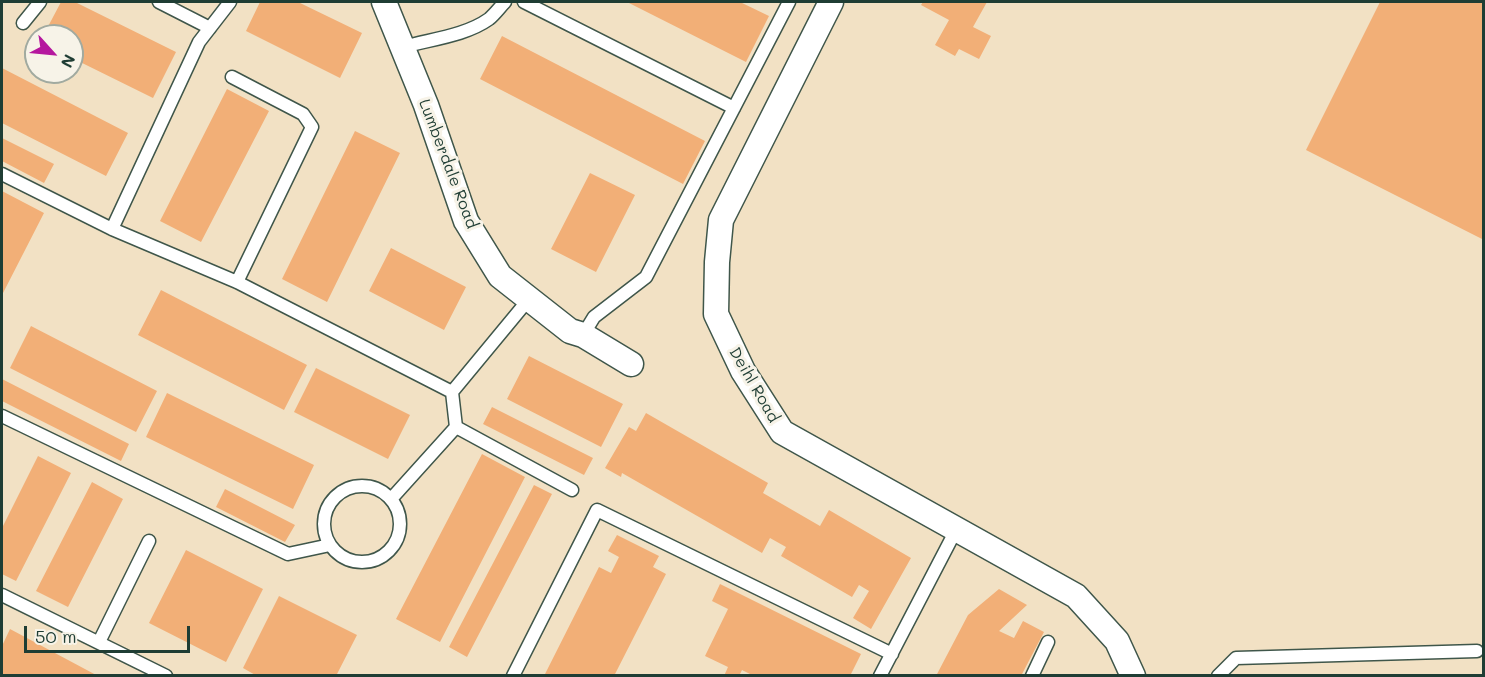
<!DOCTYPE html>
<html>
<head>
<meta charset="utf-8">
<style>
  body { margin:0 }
  #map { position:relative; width:1485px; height:677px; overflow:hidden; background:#f2e1c4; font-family:Mali,sans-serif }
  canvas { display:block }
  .frame { position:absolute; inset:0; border:3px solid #1f3d34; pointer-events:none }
  .north { position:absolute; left:24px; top:24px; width:60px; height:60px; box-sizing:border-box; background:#f7f3e8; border:2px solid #a1aaa0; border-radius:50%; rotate:117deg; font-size:16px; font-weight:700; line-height:24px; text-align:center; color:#1f3d34 }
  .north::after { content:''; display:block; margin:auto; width:21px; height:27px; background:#b5179e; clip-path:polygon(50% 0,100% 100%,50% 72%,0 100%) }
  .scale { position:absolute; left:24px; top:626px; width:166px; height:27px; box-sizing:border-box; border:3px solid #1f3d34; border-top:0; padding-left:8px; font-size:18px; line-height:21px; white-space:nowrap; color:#1f3d34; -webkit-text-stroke:4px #f7f3e8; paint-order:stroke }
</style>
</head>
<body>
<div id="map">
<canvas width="1485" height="677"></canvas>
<div class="frame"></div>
<div class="north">N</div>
<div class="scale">50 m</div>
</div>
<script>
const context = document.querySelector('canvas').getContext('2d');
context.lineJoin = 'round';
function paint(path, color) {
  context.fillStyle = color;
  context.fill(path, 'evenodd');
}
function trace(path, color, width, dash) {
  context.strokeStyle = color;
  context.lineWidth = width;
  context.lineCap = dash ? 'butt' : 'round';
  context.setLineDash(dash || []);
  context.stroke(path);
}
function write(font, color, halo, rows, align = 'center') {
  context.font = font + ' Mali,sans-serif';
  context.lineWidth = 6;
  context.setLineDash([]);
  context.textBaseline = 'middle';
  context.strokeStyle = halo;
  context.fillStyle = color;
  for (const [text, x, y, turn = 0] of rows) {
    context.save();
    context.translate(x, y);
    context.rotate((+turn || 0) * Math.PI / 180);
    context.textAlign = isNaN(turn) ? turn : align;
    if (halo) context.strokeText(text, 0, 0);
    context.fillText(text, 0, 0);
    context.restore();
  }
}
const building = new Path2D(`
  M61,2H75L176,52L153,98L72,58V36H43Z
  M260,2H298L362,33L340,78L246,31Z
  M627,2H740L769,16L746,62Z
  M923,2H987L973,27L991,36L979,59L959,49L955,56L935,45L949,20L921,5Z
  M1380,2H1484V240L1306,150Z
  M502,36L705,141L683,184L480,79Z
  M2,68L128,133L106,176L2,123Z
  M227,89L269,111L201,242L160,221Z
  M355,131L400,153L327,302L282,279Z
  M2,138L54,164L44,183L2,161Z
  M590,173L635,195L596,272L551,249Z
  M2,191L44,213L2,295Z
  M391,248L466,287L444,330L369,291Z
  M161,290L307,365L284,410L138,335Z
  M31,326L157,391L136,432L10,368Z
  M529,356L623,404L601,447L507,399Z
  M316,368L410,415L388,459L294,412Z
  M2,379L129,444L121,461L2,401Z
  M167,393L314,465L293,509L146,437Z
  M492,407L593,458L584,475L483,424Z
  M646,413L768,483L763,493L820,526L829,510L911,558L871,629L853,618L869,591L859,585L852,597L781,556L786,547L770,538L762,553L622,473L621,477L605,468L629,427L636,431Z
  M482,454L525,477L440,642L396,619Z
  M38,456L71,473L16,581L2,574V528Z
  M92,482L123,499L68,607L36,591Z
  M534,485L552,494L467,657L449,647Z
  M225,489L295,525L285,542L216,507Z
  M617,535L659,556L653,567L666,574L614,676H544L599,567L611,573L619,557L608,551Z
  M186,550L263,589L226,662L149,623Z
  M720,584L861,654L850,676H754L742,670L739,676H724L728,667L705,656L728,609L712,601Z
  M999,589L1027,605L999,631L1014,638L1023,621L1044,632L1021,676H936L968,615Z
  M279,596L357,635L336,676H257L243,668Z
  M10,629L98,676H2V646Z`);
const lane = new Path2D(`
  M159,2L210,28
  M524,2L734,108
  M23,23L40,2
  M403,47C431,39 465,36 489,19C495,14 500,7 505,2
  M232,77L303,114L312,127L237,282
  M2,174L112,229L237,282L452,392L456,427L392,498
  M112,229L199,42L230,2
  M583,335L594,317L646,277L789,2
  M452,392L529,299
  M2,416L288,554L330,545
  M456,427L572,490
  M324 524a38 38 0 1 1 76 0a38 38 0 1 1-76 0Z
  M2,595L166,676
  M99,642L149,541
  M513,676L597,510L892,654
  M880,676L956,530
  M1032,676L1048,642
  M1218,676L1236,658L1477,651`);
const street = new Path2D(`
  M384,2L426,105L466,221L500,276L570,331L583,335L631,364
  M831,2L721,220L717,262L716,314L743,371L782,432L1076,596L1117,641L1133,676`);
const streetNames = [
  ["Lumberdale Road",448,164,69],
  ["Deihl Road",754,385,60]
];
paint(building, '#f2af77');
trace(lane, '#3f564a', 15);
trace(street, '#3f564a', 27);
trace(lane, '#fff', 12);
trace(street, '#fff', 24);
write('16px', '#1f3d34', '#f7f3e8', streetNames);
</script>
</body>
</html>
